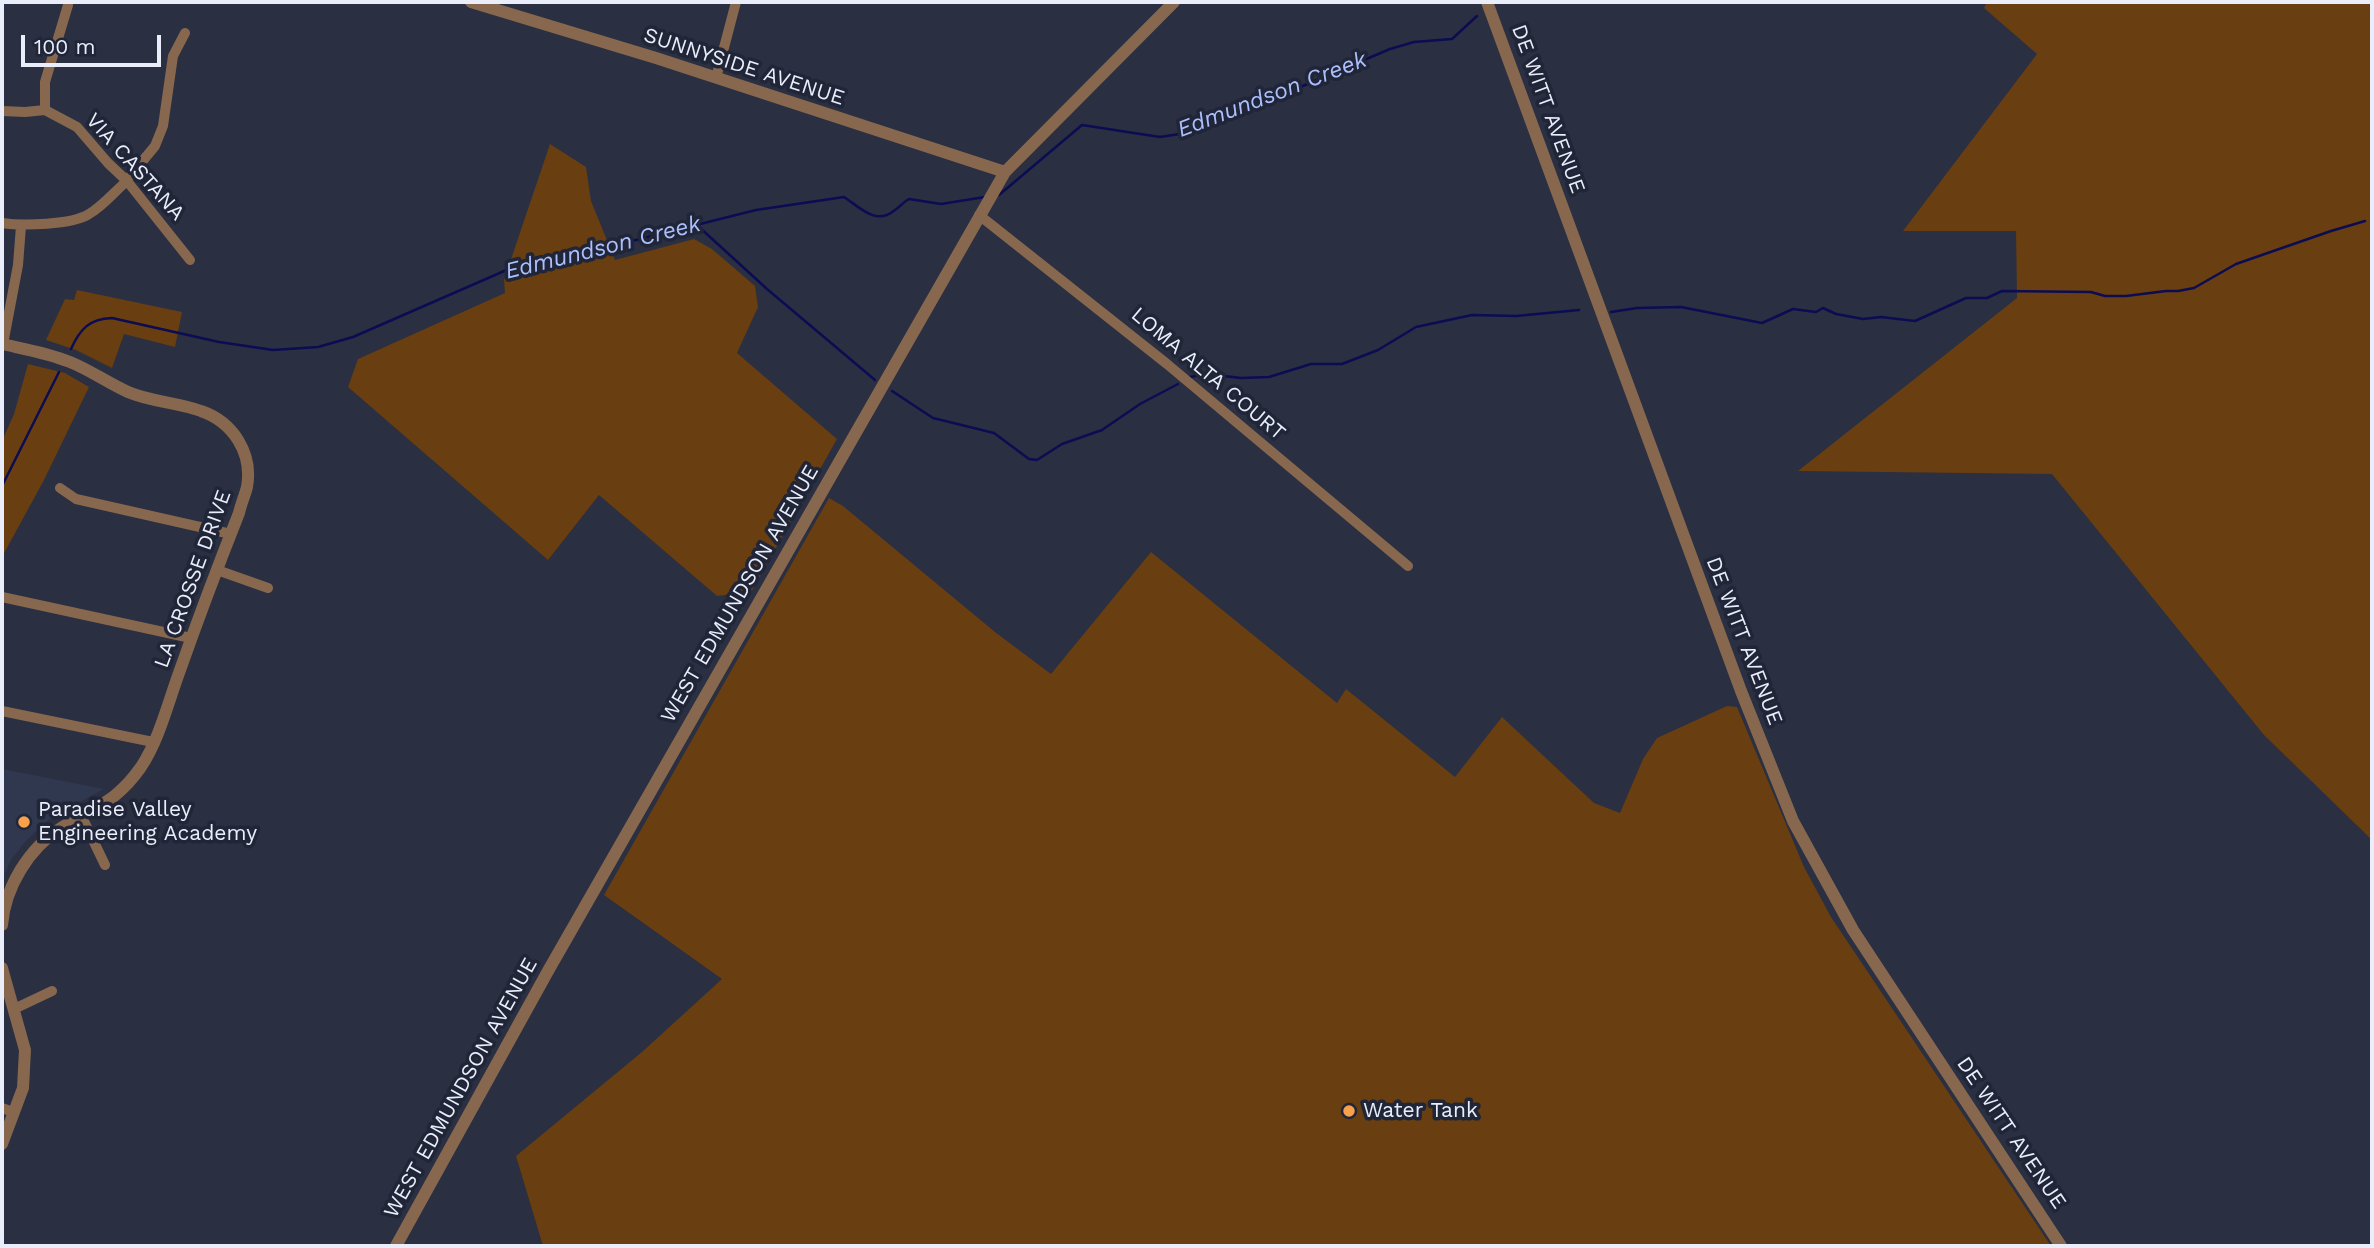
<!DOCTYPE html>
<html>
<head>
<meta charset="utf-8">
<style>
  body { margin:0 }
  #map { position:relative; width:2374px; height:1248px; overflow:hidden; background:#2a2f42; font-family:"Work Sans",sans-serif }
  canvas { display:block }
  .frame { position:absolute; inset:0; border:4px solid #eaeefb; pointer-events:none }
  .scale { position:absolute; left:21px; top:35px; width:140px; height:32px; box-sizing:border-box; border:4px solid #eaeefb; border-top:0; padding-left:9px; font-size:21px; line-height:24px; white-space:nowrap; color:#eaeefb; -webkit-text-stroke:5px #202538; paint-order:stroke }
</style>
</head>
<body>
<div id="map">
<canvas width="2374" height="1248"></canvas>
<div class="frame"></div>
<div class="scale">100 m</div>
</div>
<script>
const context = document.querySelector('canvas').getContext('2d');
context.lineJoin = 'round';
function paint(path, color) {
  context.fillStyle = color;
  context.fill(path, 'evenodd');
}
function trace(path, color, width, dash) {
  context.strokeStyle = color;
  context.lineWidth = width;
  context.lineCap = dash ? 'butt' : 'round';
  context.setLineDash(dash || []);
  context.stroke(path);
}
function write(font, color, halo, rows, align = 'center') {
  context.font = font + ' "Work Sans",sans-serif';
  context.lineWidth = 7;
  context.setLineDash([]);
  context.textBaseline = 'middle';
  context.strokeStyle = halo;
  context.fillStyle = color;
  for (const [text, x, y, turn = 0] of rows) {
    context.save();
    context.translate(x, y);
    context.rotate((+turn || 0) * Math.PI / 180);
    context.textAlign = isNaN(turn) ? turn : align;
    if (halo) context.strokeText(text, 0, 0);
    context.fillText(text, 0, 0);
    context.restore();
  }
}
const built = new Path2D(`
  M2,769L104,789L51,818L40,827L24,843L11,860L2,879Z`);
const green = new Path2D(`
  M1987,2H2372V840L2264,735L2052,474L1798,471L2017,298L2016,231H1903L2037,54L1984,8Z
  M550,144L586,167L591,201L615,260L694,239L712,249L755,286L758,307L737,353L837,439L751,592L717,596L599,495L548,560L348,387L358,359L505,293L504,280L507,271Z
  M77,290L182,312L175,347L124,334L112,368L76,350L46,340L65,299L74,300Z
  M28,364L65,373L89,387L44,480L2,557V441L14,414Z
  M829,498L843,506L995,632L1051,674L1151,552L1337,703L1346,689L1455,777L1502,717L1594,803L1620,813L1643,759L1657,738L1727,706L1737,707L1804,867L1831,917L2051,1246H543L516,1156L642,1052L722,979L604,895Z`);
const stream = new Path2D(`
  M999,195L1082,125L1160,137L1186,133L1236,106L1298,88L1390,49L1414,42L1452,39L1477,16
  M698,226L767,289L875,380
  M1611,312L1637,308L1681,307L1762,323L1793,309L1816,312L1823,308L1836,314L1863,319L1881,317L1915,321L1966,298H1987L2002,291L2091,292L2105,296H2126L2166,291H2178L2194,288L2236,264L2331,231L2365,221
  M71,349C80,329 89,319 112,318L219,342L273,350L318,347L353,337L518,265L563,262L596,250L756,210L844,197C861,208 876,226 895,210C900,207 903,202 909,199L941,204L985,197
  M1190,377L1206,374L1241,378L1269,377L1311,364H1342L1378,350L1416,327L1472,315L1516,316L1579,310
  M892,391L933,418L994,433L1029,459L1037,460L1062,444L1102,430L1140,404L1178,384
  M2,486L59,372`);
const minor = new Path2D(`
  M716,78L736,2
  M45,110V82L68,5
  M2,111L25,112L45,110L77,127L108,163L127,181L190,260
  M126,181L155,146L163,126L173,56L185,33
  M979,215L1167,364L1408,566
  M2,223C22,226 72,225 89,214C103,206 115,191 127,181
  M3,344L18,265L21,226
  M60,488L76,499L231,534
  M217,570L268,588
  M2,597L191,638
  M2,711L153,742
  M82,817L105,865
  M14,1009L52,991
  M2,1108L13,1112`);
const tertiary = new Path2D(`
  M471,2L656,58L1005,172
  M1487,2L1741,691L1793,821L1853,930L2061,1246
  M2,344C24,349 48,353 70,362C90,370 108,383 128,392C151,402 177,402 201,411C233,422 253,453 247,487C245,495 241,504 239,513C218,566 198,619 179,673C168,703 159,740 141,767C115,804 95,806 61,828C29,848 5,887 2,925
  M2,968L25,1050L23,1088L2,1144
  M396,1246L548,971L1005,172L1174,2`);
const markers = [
  [24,822,7,"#f8a04b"],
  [1349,1111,7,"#f8a04b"]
];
const streetNames = [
  ["SUNNYSIDE AVENUE",744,67,18],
  ["DE WITT AVENUE",1548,109,70],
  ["VIA CASTANA",135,167,48],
  ["LOMA ALTA COURT",1208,374,40],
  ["LA CROSSE DRIVE",193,579,-70],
  ["WEST EDMUNDSON AVENUE",740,594,-60],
  ["DE WITT AVENUE",1744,641,69],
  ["WEST EDMUNDSON AVENUE",461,1088,-61],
  ["DE WITT AVENUE",2011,1133,56]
];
const poiNames = [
  ["Paradise Valley",38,810],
  ["Engineering Academy",38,834],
  ["Water Tank",1363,1111]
];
const waterNames = [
  ["Edmundson Creek",1272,95,-21],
  ["Edmundson Creek",603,248,-14]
];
paint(built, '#303850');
paint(green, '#693e10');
trace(stream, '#0c0c53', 2.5);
trace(minor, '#87684e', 10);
trace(tertiary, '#87684e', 12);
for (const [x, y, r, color] of markers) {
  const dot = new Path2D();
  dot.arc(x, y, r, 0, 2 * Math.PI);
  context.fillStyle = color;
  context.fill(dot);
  trace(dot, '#202538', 2.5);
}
write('21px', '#eaeefb', '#202538', streetNames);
write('21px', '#eaeefb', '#202538', poiNames, 'left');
write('italic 23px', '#adc0fe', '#202538', waterNames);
</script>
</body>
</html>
